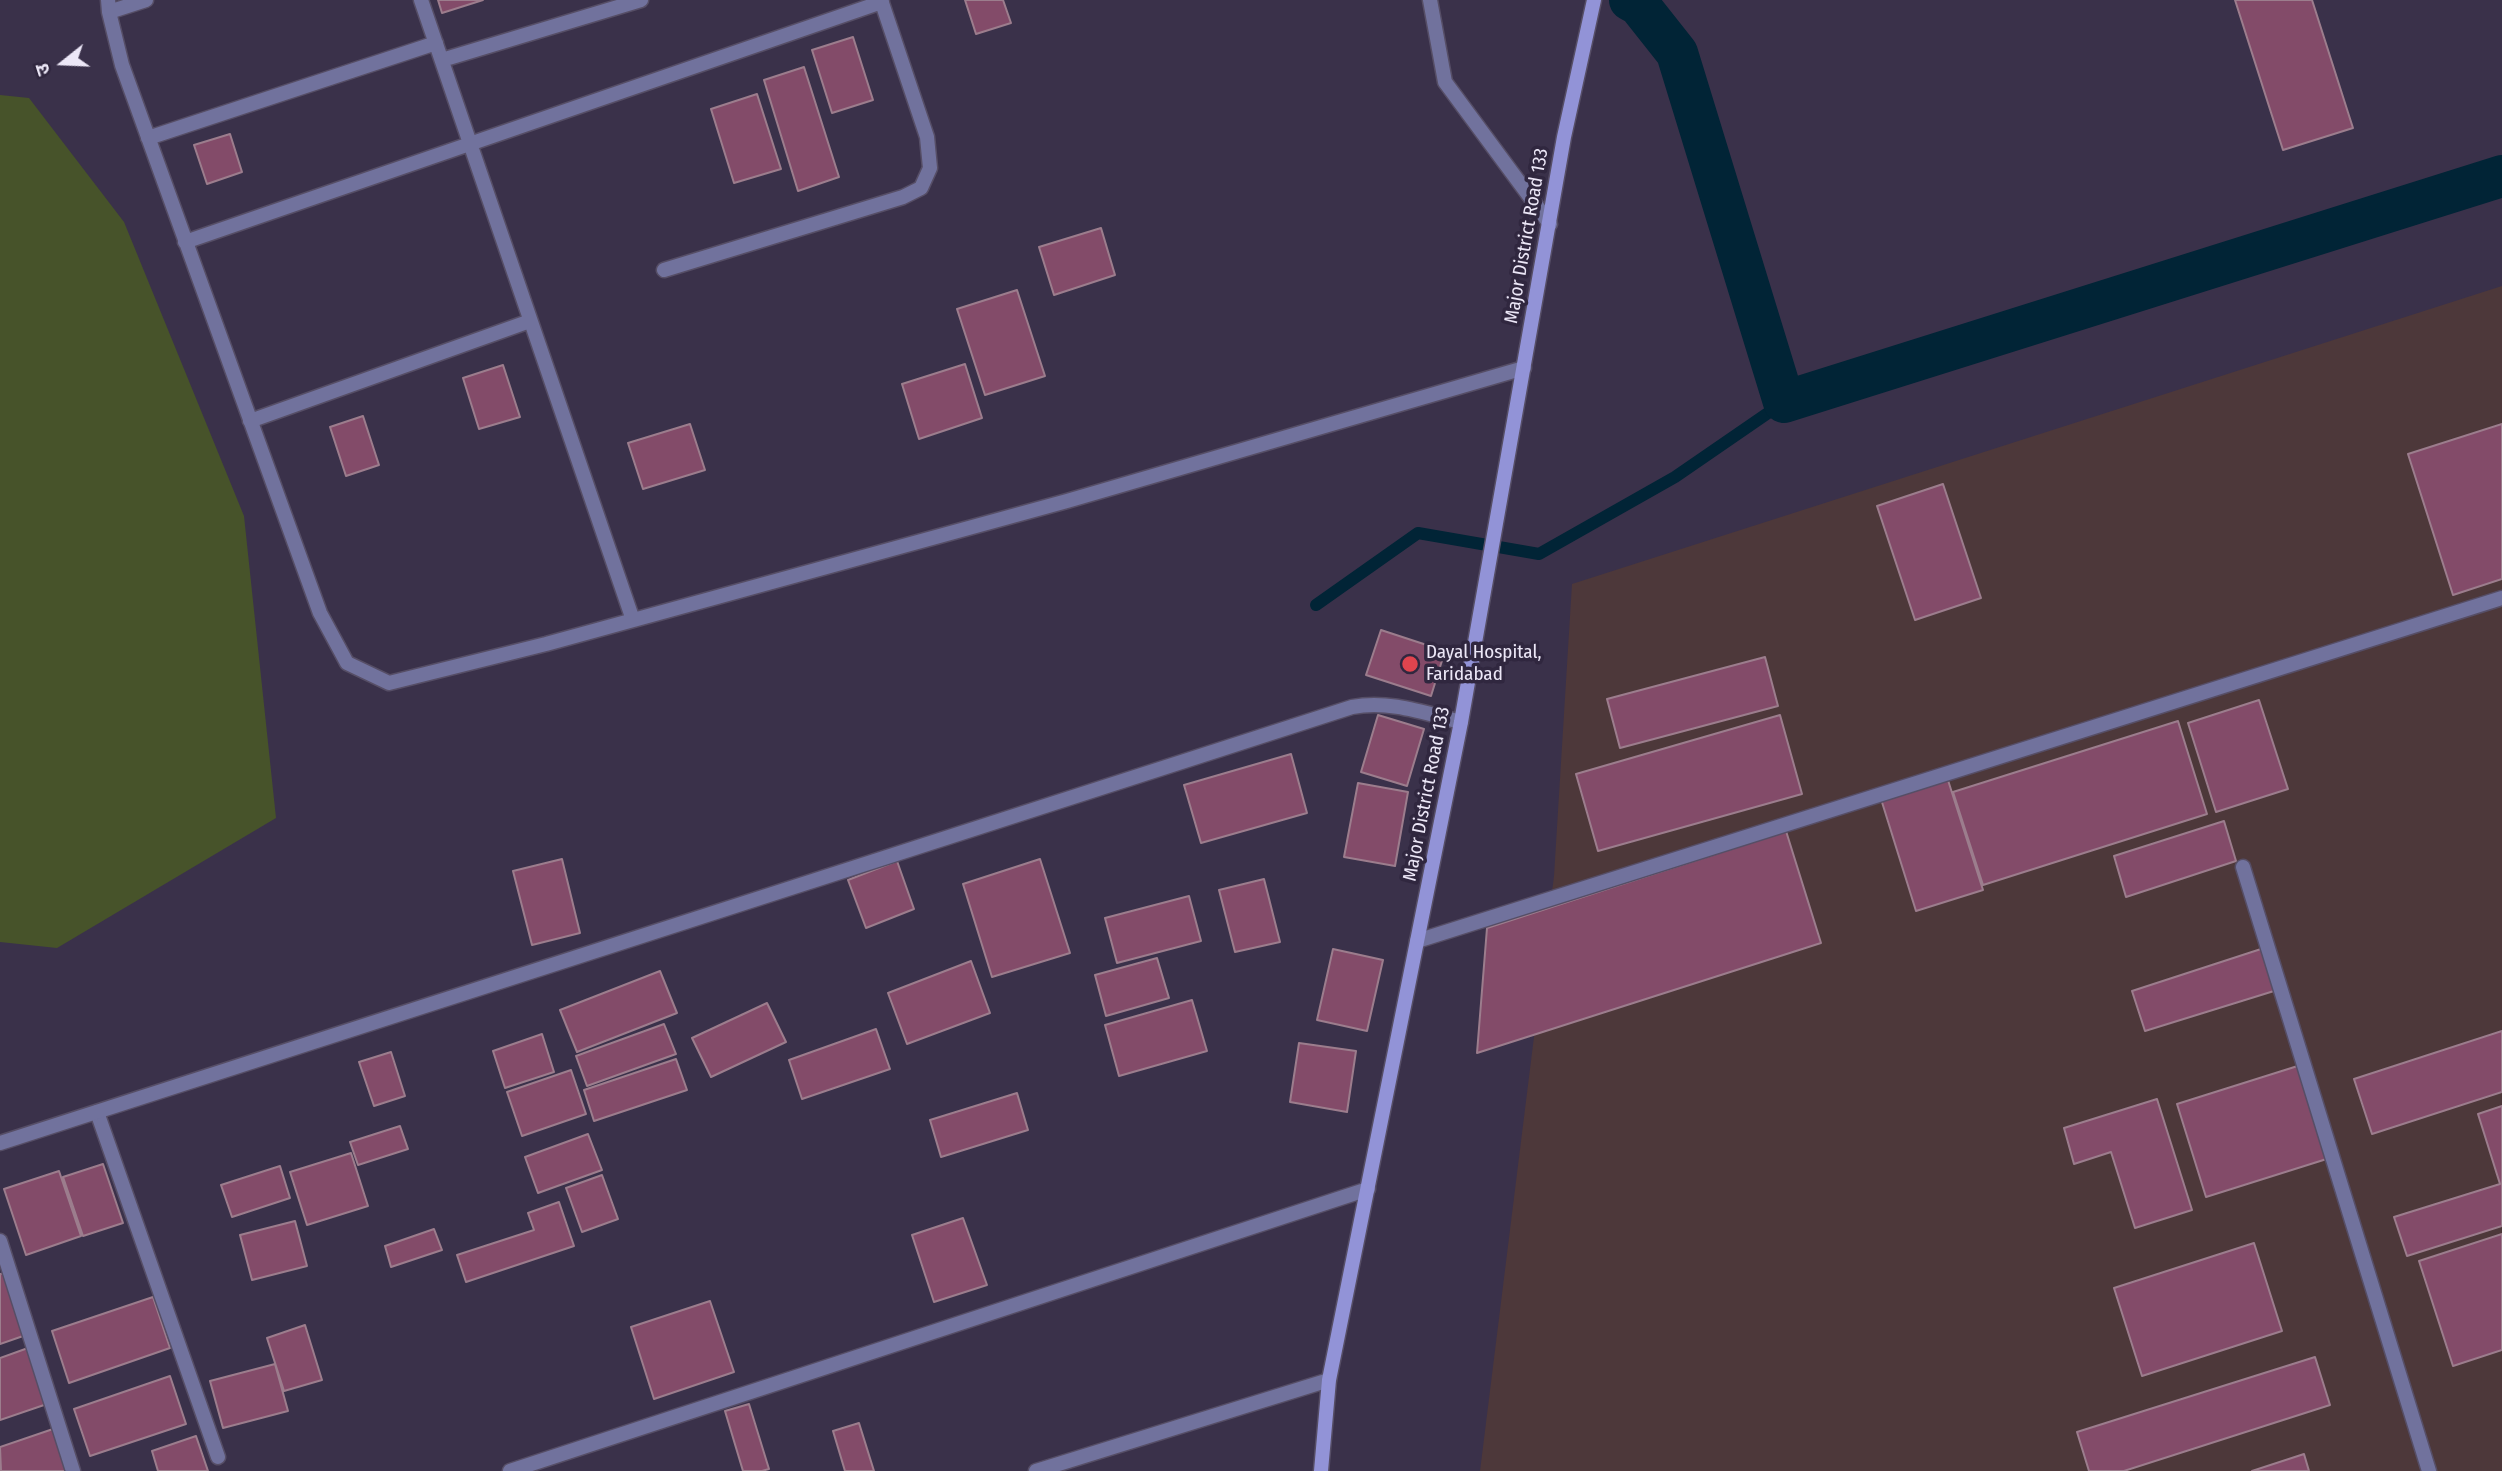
<!DOCTYPE html>
<html>
<head>
<meta charset="utf-8">
<style>
  body { margin:0 }
  #map { position:relative; width:2502px; height:1471px; overflow:hidden; background:#3a314a; font-family:"Fira Sans Condensed","Noto Sans Devanagari",sans-serif }
  canvas { display:block }
  .north { position:absolute; left:28px; top:28px; width:70px; height:70px; -webkit-text-stroke:5px #30273f; paint-order:stroke; rotate:252deg; font-size:19px; font-weight:700; line-height:28px; text-align:center; color:#ece7f7 }
  .north::after { content:''; display:block; margin:auto; width:24px; height:32px; background:#ece7f7; clip-path:polygon(50% 0,100% 100%,50% 72%,0 100%) }
</style>
</head>
<body>
<div id="map">
<canvas width="2502" height="1471"></canvas>
<div class="north">उ</div>
</div>
<script>
const context = document.querySelector('canvas').getContext('2d');
context.lineJoin = 'round';
function paint(path, color) {
  context.fillStyle = color;
  context.fill(path, 'evenodd');
}
function trace(path, color, width, dash) {
  context.strokeStyle = color;
  context.lineWidth = width;
  context.lineCap = dash ? 'butt' : 'round';
  context.setLineDash(dash || []);
  context.stroke(path);
}
function write(font, color, halo, rows, align = 'center') {
  context.font = font + ' "Fira Sans Condensed",sans-serif';
  context.lineWidth = 7;
  context.setLineDash([]);
  context.textBaseline = 'middle';
  context.strokeStyle = halo;
  context.fillStyle = color;
  for (const [text, x, y, turn = 0] of rows) {
    context.save();
    context.translate(x, y);
    context.rotate((+turn || 0) * Math.PI / 180);
    context.textAlign = isNaN(turn) ? turn : align;
    if (halo) context.strokeText(text, 0, 0);
    context.fillText(text, 0, 0);
    context.restore();
  }
}
const industrial = new Path2D(`
  M2502,286V1471H1480L1554,876L1572,584Z`);
const green = new Path2D(`
  M0,95L29,98L124,222L244,516L276,818L57,948L0,942Z`);
const stream = new Path2D(`
  M1316,605L1418,533L1539,554L1675,477L1784,402`);
const canal = new Path2D(`
  M1630,0L1639,5L1677,53L1784,402L2502,176`);
const building = new Path2D(`
  M438,0H483L442,13Z
  M965,0H1003L1011,23L976,34Z
  M2235,0H2312L2353,128L2283,150Z
  M853,37L873,100L832,113L812,50Z
  M804,67L839,177L798,191L764,80Z
  M757,94L781,169L734,183L711,109Z
  M230,134L242,172L207,184L194,145Z
  M1101,228L1115,275L1054,295L1039,247Z
  M1017,290L1045,376L985,395L957,309Z
  M965,364L982,418L919,439L902,384Z
  M503,365L520,417L479,429L463,378Z
  M363,416L379,465L346,476L330,427Z
  M690,424L705,470L643,489L628,443Z
  M2502,424V579L2453,595L2408,454Z
  M1943,484L1981,598L1915,620L1877,506Z
  M1381,630L1445,651L1431,696L1366,675Z
  M1765,657L1778,706L1620,748L1607,699Z
  M2259,700L2288,789L2216,812L2188,723Z
  M1378,715L1424,729L1407,786L1361,772Z
  M1780,715L1802,794L1598,851L1576,774Z
  M2178,721L2207,814L1983,885L1953,792Z
  M1291,754L1307,813L1201,843L1184,785Z
  M1947,777L1983,890L1916,911L1881,799Z
  M1358,783L1408,792L1395,866L1344,857Z
  M2224,821L2236,861L2126,897L2114,856Z
  M1786,831L1821,943L1477,1053L1487,928Z
  M562,859L580,933L532,945L513,871Z
  M1040,859L1070,953L992,977L963,884Z
  M897,861L914,909L866,928L848,880Z
  M1264,879L1280,942L1235,952L1219,890Z
  M1189,896L1201,941L1117,963L1105,918Z
  M1333,949L1383,960L1367,1031L1317,1020Z
  M2261,949L2274,991L2145,1031L2132,991Z
  M1157,958L1169,998L1106,1016L1095,975Z
  M971,961L990,1013L907,1044L888,993Z
  M660,971L677,1013L577,1052L560,1010Z
  M1192,1000L1207,1051L1119,1076L1105,1025Z
  M767,1003L786,1042L711,1077L692,1038Z
  M664,1024L676,1054L587,1086L576,1056Z
  M876,1029L890,1069L802,1099L789,1060Z
  M2502,1031V1092L2372,1134L2354,1079Z
  M542,1034L554,1072L505,1088L493,1051Z
  M1299,1043L1356,1051L1347,1112L1290,1102Z
  M391,1052L405,1096L374,1106L359,1062Z
  M676,1059L687,1090L594,1121L584,1090Z
  M2304,1064L2333,1157L2206,1197L2177,1104Z
  M571,1070L586,1114L522,1136L507,1092Z
  M1017,1093L1028,1130L941,1157L930,1120Z
  M2157,1099L2192,1210L2135,1228L2111,1152L2074,1164L2064,1128Z
  M2502,1106V1226L2407,1256L2394,1217L2500,1184L2478,1114Z
  M400,1126L408,1149L358,1165L350,1142Z
  M588,1134L602,1170L538,1193L525,1157Z
  M351,1153L368,1206L307,1225L290,1172Z
  M103,1164L123,1223L83,1236L63,1177Z
  M280,1166L290,1198L232,1217L221,1185Z
  M59,1171L81,1236L26,1255L4,1189Z
  M602,1175L618,1219L582,1232L566,1188Z
  M559,1202L574,1246L466,1282L457,1255L534,1230L528,1213Z
  M963,1218L987,1285L934,1302L912,1235Z
  M295,1221L307,1266L252,1280L240,1235Z
  M434,1229L442,1250L391,1267L385,1246Z
  M2502,1234V1350L2453,1366L2419,1261Z
  M2254,1243L2282,1331L2142,1376L2114,1288Z
  M5,1273L26,1335L0,1344V1274Z
  M153,1297L170,1348L69,1383L52,1331Z
  M710,1301L734,1372L654,1399L631,1327Z
  M305,1325L322,1380L284,1391L267,1338Z
  M28,1348L47,1404L0,1420V1358Z
  M2315,1357L2330,1405L2124,1471H2089L2077,1432Z
  M275,1364L288,1411L223,1428L210,1381Z
  M170,1376L186,1424L90,1456L74,1409Z
  M749,1404L769,1469L762,1471H743L725,1411Z
  M859,1423L874,1471H845L833,1431Z
  M53,1429L67,1471H1L0,1447Z
  M196,1436L208,1471H158L152,1451Z
  M2304,1454L2309,1471H2252Z`);
const service = new Path2D(`
  M2243,867L2429,1471
  M1417,941L2502,598`);
const minor = new Path2D(`
  M108,0L109,12L146,0
  M421,0L633,620
  M1430,0L1445,82L1550,224
  M109,12L122,65L320,613L347,663L389,683L546,644L1067,501L1524,368
  M442,60L641,0
  M148,138L436,43
  M185,242L882,2
  M664,270L903,197L921,188L930,168L927,137L881,0
  M250,421L530,321
  M97,1112L218,1457
  M0,1241L73,1471
  M510,1471L1368,1189
  M1036,1471L1329,1380`);
const tertiary = new Path2D(`
  M0,1143L1352,707C1390,700 1424,713 1461,722`);
const secondary = new Path2D(`
  M1321,1471L1329,1380L1461,722L1564,137L1594,0`);
const markers = [
  [1410,664,9,"#e0444e"]
];
const streetNames = [
  ["Major District Road 133",1527,236,-80],
  ["Major District Road 133",1427,794,-79]
];
const poiNames = [
  ["Dayal Hospital,",1426,653],
  ["Faridabad",1426,675]
];
paint(industrial, '#4d383a');
paint(green, '#47532a');
trace(stream, '#012436', 12);
trace(canal, '#012436', 42);
paint(building, '#834b69');
trace(building, '#9c7d8d', 2);
trace(service, '#564e66', 17);
trace(minor, '#564e66', 17);
trace(tertiary, '#564e66', 17);
trace(secondary, '#564e66', 17);
trace(service, '#71729d', 14);
trace(minor, '#71729d', 14);
trace(tertiary, '#71729d', 14);
trace(secondary, '#9293d7', 14);
for (const [x, y, r, color] of markers) {
  const dot = new Path2D();
  dot.arc(x, y, r, 0, 2 * Math.PI);
  context.fillStyle = color;
  context.fill(dot);
  trace(dot, '#30273f', 2.5);
}
write('19px', '#ece7f7', '#30273f', streetNames);
write('19px', '#ece7f7', '#30273f', poiNames, 'left');
</script>
</body>
</html>
